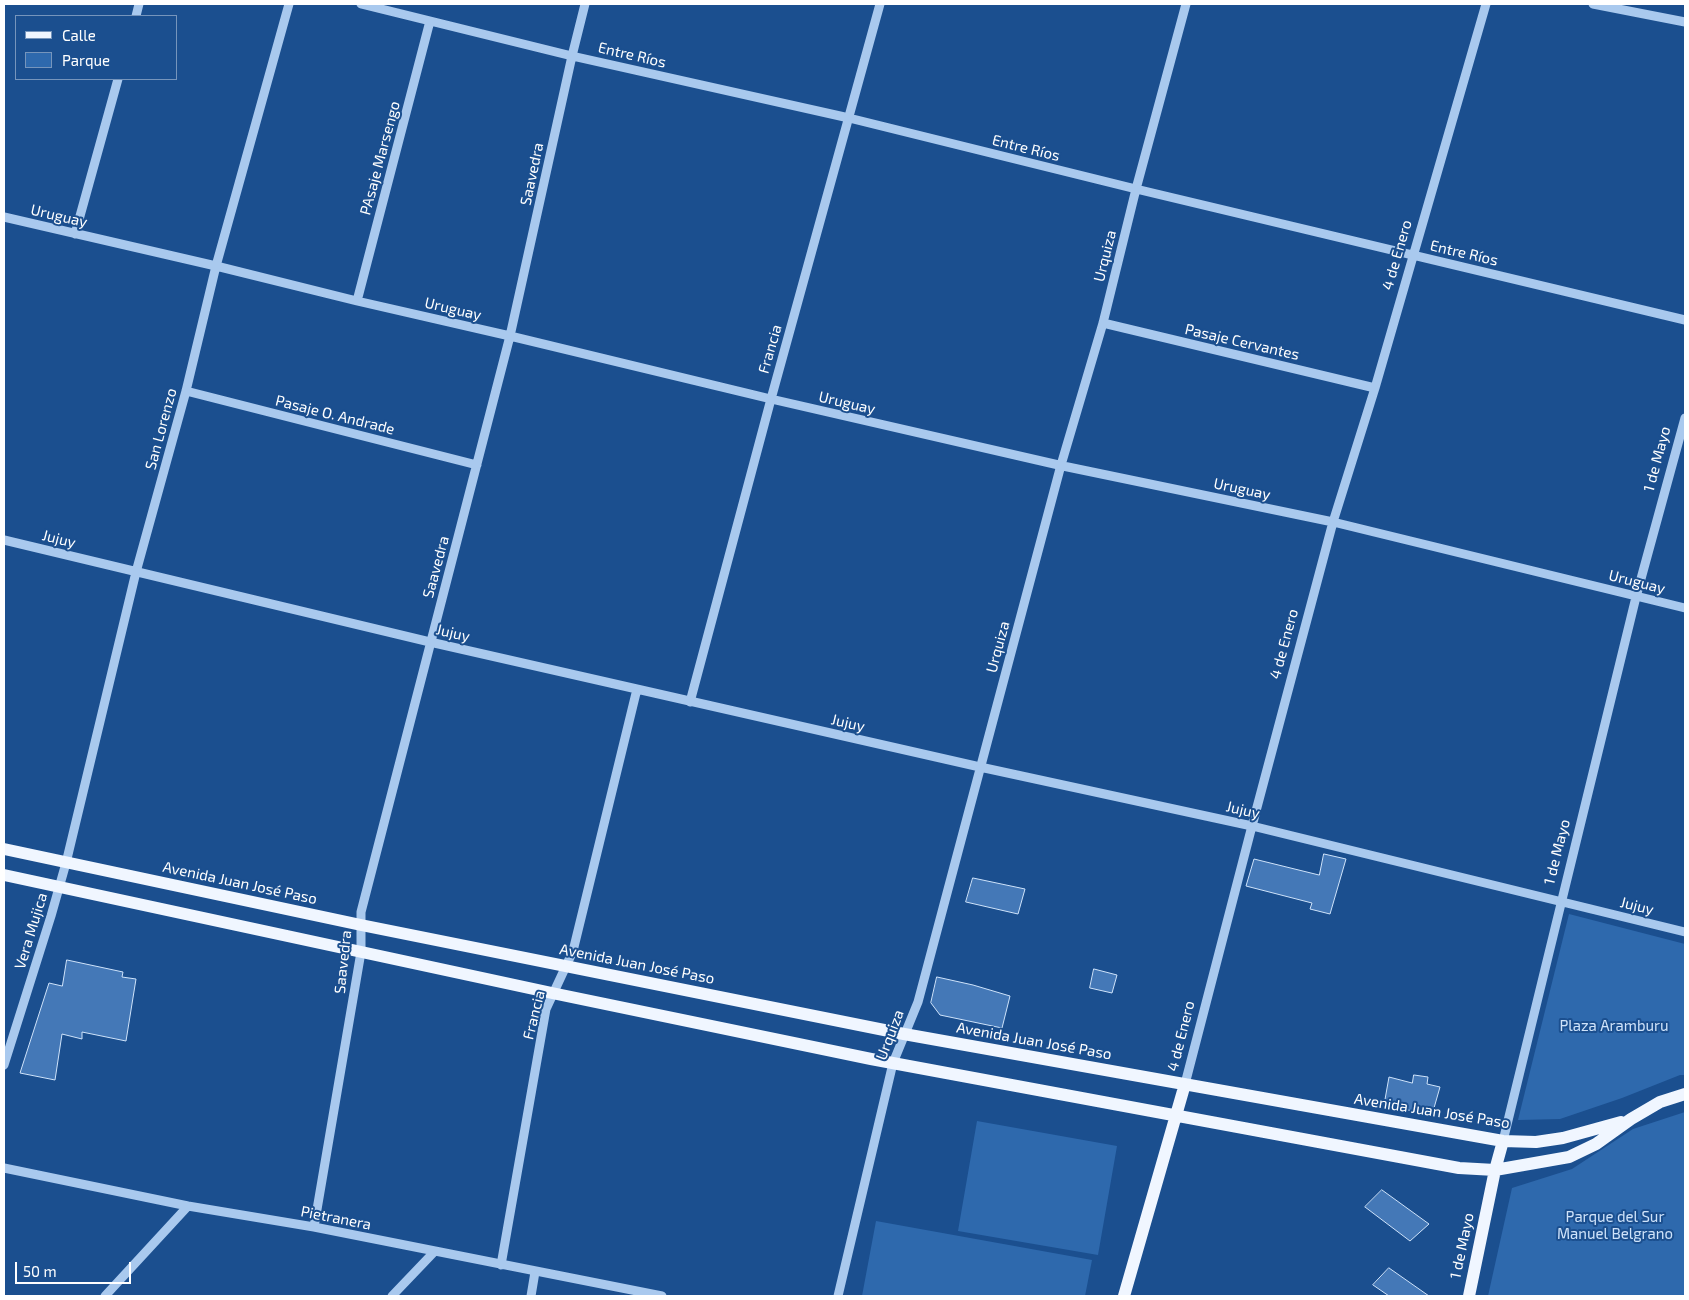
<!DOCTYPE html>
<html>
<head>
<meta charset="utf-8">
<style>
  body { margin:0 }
  #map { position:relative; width:1689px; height:1300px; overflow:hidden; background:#1b4f8f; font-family:"Exo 2",sans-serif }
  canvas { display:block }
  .frame { position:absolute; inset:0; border:5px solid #fff; pointer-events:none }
  .legend { position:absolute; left:15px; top:15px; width:162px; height:65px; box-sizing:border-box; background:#1b4f8f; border:1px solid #7695bc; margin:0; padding:6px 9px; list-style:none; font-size:15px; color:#fff }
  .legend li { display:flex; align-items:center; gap:10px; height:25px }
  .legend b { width:25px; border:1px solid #7695bc }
  .scale { position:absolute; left:15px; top:1262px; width:116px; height:22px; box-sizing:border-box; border:2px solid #fff; border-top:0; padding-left:6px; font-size:15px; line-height:18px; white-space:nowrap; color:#fff; -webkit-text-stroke:4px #1b4f8f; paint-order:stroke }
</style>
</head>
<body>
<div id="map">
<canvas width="1689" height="1300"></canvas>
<div class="frame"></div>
<ul class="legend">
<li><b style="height:6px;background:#f0f6ff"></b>Calle</li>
<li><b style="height:14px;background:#2e69ad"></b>Parque</li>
</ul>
<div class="scale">50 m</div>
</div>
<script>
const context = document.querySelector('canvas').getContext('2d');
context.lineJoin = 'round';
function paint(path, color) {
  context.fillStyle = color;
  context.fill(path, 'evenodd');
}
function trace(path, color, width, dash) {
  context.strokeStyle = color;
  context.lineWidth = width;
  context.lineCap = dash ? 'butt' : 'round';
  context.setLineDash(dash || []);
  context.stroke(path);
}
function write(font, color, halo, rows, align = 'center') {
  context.font = font + ' "Exo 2",sans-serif';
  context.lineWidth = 4;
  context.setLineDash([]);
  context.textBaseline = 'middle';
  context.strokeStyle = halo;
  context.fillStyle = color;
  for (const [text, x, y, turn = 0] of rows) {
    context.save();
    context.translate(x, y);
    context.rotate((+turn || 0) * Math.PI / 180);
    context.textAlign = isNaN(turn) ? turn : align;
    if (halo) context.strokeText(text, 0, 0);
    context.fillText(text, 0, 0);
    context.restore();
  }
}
const green = new Path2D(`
  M1569,914L1685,944V1075H1680L1622,1098L1560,1119L1518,1120Z
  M1685,1112V1296H1488L1512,1188L1572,1169L1633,1129Z
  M977,1121L1117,1146L1098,1255L958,1231Z
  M876,1221L1092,1260L1085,1296H862Z`);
const building = new Path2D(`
  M1324,854L1346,859L1330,914L1310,909L1312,903L1246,886L1254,859L1319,875Z
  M973,878L1025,889L1018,914L966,902Z
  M67,960L123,972L122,977L136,979L126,1041L82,1032V1039L62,1034L55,1080L20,1073L49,983L62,986Z
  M1094,969L1117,975L1112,993L1090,988Z
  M937,977L973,985L1010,996L1002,1028L940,1015L931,1003Z
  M1414,1075L1428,1077L1427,1084L1440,1087L1432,1115L1384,1105L1389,1077L1412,1083Z
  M1382,1190L1429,1224L1410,1241L1365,1207Z
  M1389,1268L1429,1296H1389L1373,1285Z`);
const minor = new Path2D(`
  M361,4L572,56L849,118L1136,189L1685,320
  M1593,4L1685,22
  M136,16L139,4
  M4,217L216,266L357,301L510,336L771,399L1063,466L1333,522L1685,608
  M75,234L118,79
  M357,301L430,21
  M1103,323L1375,388
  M186,391L477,465
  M4,540L430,642L980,767L1252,826L1685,932
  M690,702L771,399L880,4
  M4,1065L51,916L66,863L136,572L186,391L216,266L289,4
  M1185,1084L1252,826L1333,522L1375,388L1486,4
  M1503,1141L1636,597L1685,418
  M4,1168L188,1206L314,1227L662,1296
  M314,1227L361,952V912L510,336L572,56L585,4
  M501,1265L546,1009L573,951L637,689
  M105,1296L188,1206
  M392,1296L435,1251
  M531,1296L535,1272
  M838,1296L893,1063L918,1002L1061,465L1103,323L1136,189L1186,4`);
const major = new Path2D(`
  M4,849L361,925L904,1034L1503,1141L1536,1142L1563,1138L1621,1122
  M4,875L552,993L871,1059L1459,1168L1495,1170L1569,1157L1596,1144L1631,1119L1660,1102L1685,1094
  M1124,1296L1185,1084
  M1469,1296L1495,1170L1503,1141`);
const streetNames = [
  ["Entre Ríos",632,55,13],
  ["Entre Ríos",1026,148,14],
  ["PAsaje Marsengo",380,158,-75],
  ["Saavedra",532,174,-78],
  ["Uruguay",59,216,13],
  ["Entre Ríos",1464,253,13],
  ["4 de Enero",1397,255,-74],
  ["Urquiza",1105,256,-76],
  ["Uruguay",453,309,13],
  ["Pasaje Cervantes",1242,342,13],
  ["Francia",770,349,-74],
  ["Uruguay",847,403,13],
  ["Pasaje O. Andrade",335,415,14],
  ["San Lorenzo",161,429,-75],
  ["1 de Mayo",1657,459,-75],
  ["Uruguay",1242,489,12],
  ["Jujuy",59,539,14],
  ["Saavedra",436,567,-75],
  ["Uruguay",1637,582,14],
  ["Jujuy",453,633,13],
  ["4 de Enero",1284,644,-75],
  ["Urquiza",998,647,-75],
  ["Jujuy",848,723,13],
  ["Jujuy",1243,810,13],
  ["1 de Mayo",1557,852,-76],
  ["Avenida Juan José Paso",240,883,12],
  ["Jujuy",1637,906,14],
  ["Vera Mujica",31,931,-73],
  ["Saavedra",343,962,-84],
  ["Avenida Juan José Paso",637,964,11],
  ["Francia",534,1015,-76],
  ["Urquiza",890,1035,-69],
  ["4 de Enero",1181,1036,-76],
  ["Avenida Juan José Paso",1034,1041,10],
  ["Avenida Juan José Paso",1432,1111,9],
  ["Pietranera",336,1218,11],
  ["1 de Mayo",1462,1246,-78]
];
const parkNames = [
  ["Plaza Aramburu",1614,1026],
  ["Parque del Sur",1615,1217],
  ["Manuel Belgrano",1615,1234]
];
paint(green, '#2e69ad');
paint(building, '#4478b7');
trace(building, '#cfe3fa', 1);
trace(minor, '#a9c9ee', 9);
trace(major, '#f0f6ff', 12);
write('15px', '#fff', '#1b4f8f', streetNames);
write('15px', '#cfe3fa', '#1b4f8f', parkNames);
</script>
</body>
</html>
